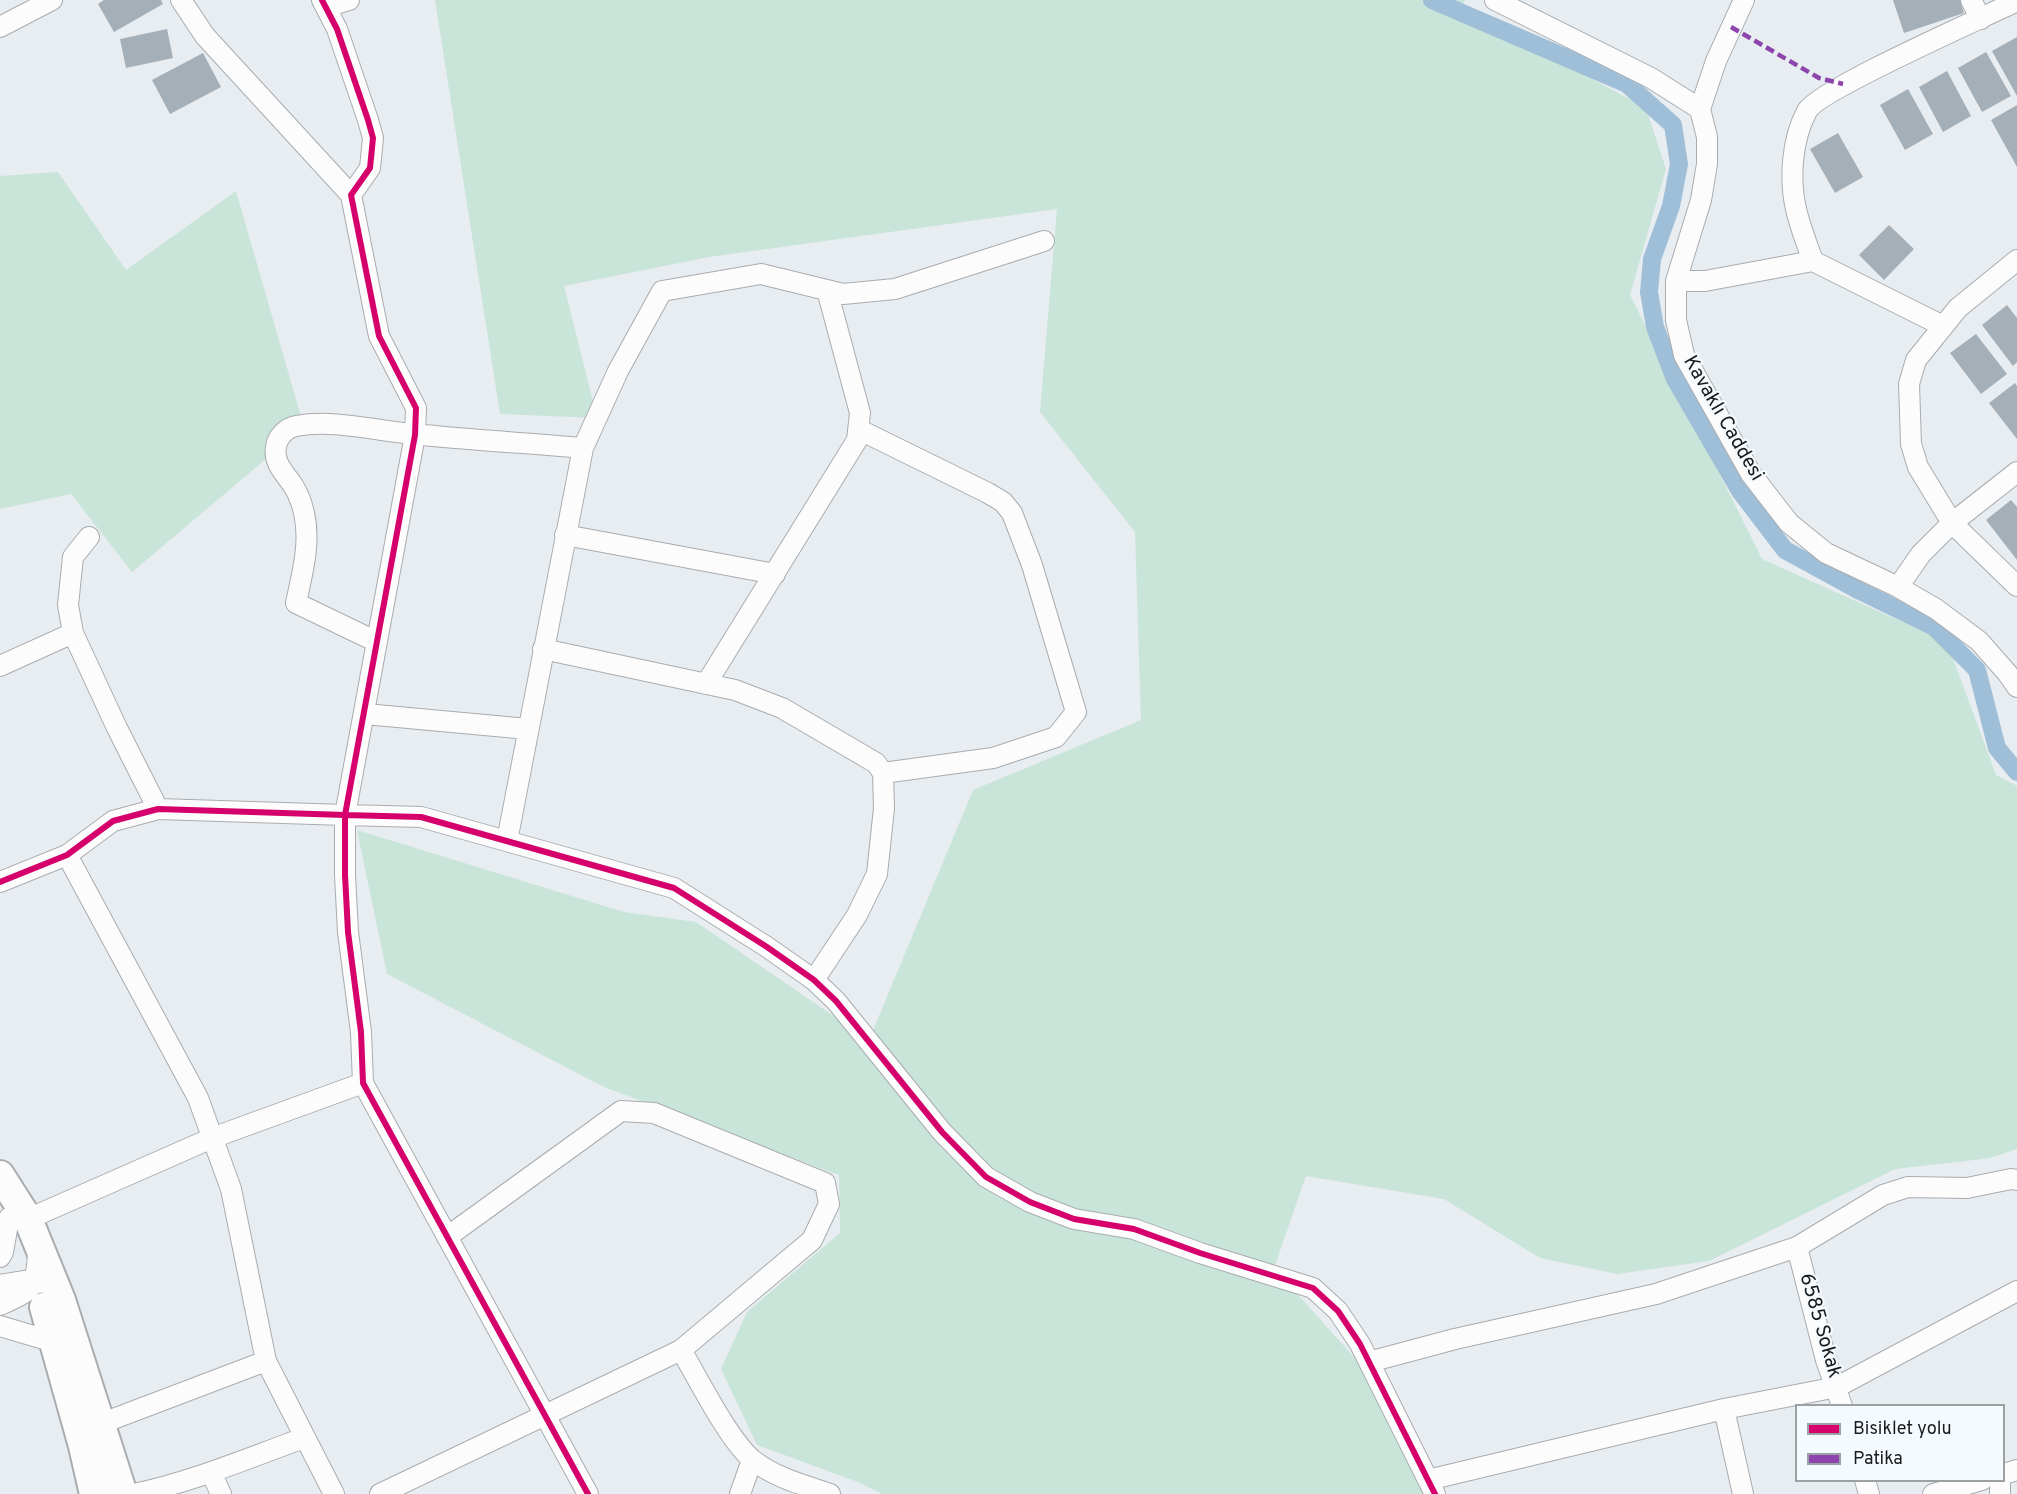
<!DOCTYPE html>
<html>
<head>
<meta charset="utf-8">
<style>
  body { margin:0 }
  #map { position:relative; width:2017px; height:1494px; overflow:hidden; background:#e8edf1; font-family:Overpass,sans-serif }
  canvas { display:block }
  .legend { position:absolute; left:1795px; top:1404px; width:210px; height:78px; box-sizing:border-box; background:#f4fafe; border:2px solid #9ca1a4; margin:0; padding:8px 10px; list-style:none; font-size:18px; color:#181b1e }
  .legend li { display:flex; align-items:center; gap:12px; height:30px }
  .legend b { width:30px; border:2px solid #9ca1a4 }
</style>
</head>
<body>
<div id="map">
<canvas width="2017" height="1494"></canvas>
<ul class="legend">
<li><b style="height:8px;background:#d6006c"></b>Bisiklet yolu</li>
<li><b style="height:8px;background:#8e44ad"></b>Patika</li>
</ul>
</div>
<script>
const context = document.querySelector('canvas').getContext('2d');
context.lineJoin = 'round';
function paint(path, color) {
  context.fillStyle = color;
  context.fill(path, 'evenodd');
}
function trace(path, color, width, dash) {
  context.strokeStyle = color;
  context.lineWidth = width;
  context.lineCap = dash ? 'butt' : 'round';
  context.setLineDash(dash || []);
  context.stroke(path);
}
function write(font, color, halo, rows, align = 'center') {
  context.font = font + ' Overpass,sans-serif';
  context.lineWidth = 4.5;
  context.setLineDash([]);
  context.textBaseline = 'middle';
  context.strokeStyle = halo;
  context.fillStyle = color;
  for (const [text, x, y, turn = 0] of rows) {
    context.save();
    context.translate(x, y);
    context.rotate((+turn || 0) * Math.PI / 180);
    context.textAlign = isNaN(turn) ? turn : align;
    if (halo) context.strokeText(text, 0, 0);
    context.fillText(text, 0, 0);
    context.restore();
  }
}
const green = new Path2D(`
  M435,0H1465L1461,8L1646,108L1666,169L1630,295L1762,559L1947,642L1996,775L2017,786V1149L1991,1158L1895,1169L1709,1261L1617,1274L1540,1258L1444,1199L1306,1176L1274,1268L1371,1376L1426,1494H882L858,1482L757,1445L721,1369L747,1312L840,1233L839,1175L604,1087L387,974L357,830L624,912L696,922L869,1040L973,790L1141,720L1135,532L1040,412L1057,209L709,257L564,286L597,418L500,414Z
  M58,172L126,270L236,191L304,427L132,572L71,494L0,509V176Z`);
const canal = new Path2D(`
  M1432,0L1627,84L1673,125L1679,164L1671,206L1652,259L1649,292L1655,327L1675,379L1740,491L1785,550L1860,591L1934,627L1977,670L1997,748L2017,772`);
const building = new Path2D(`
  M104,0H161L163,4L114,32L98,4Z
  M1893,0H1960L1964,13L1904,33Z
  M167,29L173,58L126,68L120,39Z
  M2017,37V96L1992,51Z
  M1986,52L2011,96L1982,112L1958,68Z
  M203,53L221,87L170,114L152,80Z
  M1947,71L1971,116L1943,132L1919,87Z
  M1908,89L1933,134L1905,150L1880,105Z
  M2017,105V167L1991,120Z
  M1838,133L1863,177L1835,193L1810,149Z
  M1889,225L1914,249L1884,280L1859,255Z
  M2007,305L2017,318V362L2013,366L1982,325Z
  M1976,334L2007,374L1981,394L1950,353Z
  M2015,383L2017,386V439L1989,403Z
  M2011,500L2017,507V560L1986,520Z`);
const street = new Path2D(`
  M181,0L205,36L351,195
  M1495,0L1651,78L1700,109
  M1744,0L1716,61L1700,109L1707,137V164L1701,200L1676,281V320L1684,355L1751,474L1789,523L1826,553L1898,587L1936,609L1979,641L2008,674L2017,687
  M1971,0L1981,19
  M326,7L349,0
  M0,27L52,0
  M2017,260L1958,308L1916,360L1909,384L1911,444L1918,467L1952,523L2017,586
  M1813,261L1943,326
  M1676,281H1705L1813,261C1807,244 1800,227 1796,209C1789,178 1792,139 1807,111C1818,90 1985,17 2017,1
  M860,430L988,493L1003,502L1012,513L1032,565L1076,712L1056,737L993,758L883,773
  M565,535L775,574
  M89,537L73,557L68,605L73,633L117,728L158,809
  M1898,587L1921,554L1952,523L2017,472
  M377,642L296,603C302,574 311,543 304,513C302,504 299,495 294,487C286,474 273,464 276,447C277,437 286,428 296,426C334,419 376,431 414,434C470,440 527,443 583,448
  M543,649L735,690L782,708L876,763L883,773L884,808L877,874L857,915L814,980
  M0,666L73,633
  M706,684L857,440L860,413L827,290
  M365,714L528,729
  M507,841L583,448L618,371L662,291L761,274L843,294L895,289L1044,241
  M67,855L198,1098L231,1189L266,1361L334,1494
  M0,882L67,855L113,821L158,809L345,815L415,435L416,408L379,336L351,195L370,168L373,138L368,120L337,29L322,0
  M28,1219L212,1138L363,1083
  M1797,1247L1826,1360L1842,1406
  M0,1257L3,1252L9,1218
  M0,1285L36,1279L40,1283
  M0,1305C33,1290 36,1289 38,1253
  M0,1326L54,1342
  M681,1350C698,1378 730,1443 754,1461C776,1478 804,1485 830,1494
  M1369,1362L1455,1339L1656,1294L1797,1247L1883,1195L1908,1187L1967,1188L2011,1179L2017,1180
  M1724,1409L1743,1494
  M100,1424L266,1361
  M211,1472L221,1494
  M2004,1474L2017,1470
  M1428,1480L1724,1409L1837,1387L2017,1291
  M1865,1480L1869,1494
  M2000,1480V1494
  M134,1494C192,1482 248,1458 304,1438
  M380,1494L681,1350L812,1240L829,1204L825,1183L654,1113L621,1111L447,1237
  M588,1494L363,1083L361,1032L348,932L345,875V815L421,817L674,888L767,947L814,980L836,1001L942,1132L986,1177L1030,1202L1074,1219L1134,1229L1200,1253L1313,1288L1338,1311L1360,1344L1435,1494
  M740,1494L752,1460
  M1933,1494L1982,1480`);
const secondary = new Path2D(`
  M0,1175L28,1219L61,1300L123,1494
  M44,1307L83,1446L94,1494`);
const quiet = new Path2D(`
  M1731,27L1819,78L1843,84`);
const cycleway = new Path2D(`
  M0,882L67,855L113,821L158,809L345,815L415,435L416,408L379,336L351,195L370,168L373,138L368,120L337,29L322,0
  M588,1494L363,1083L361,1032L348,932L345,875V815L421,817L674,888L767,947L814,980L836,1001L942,1132L986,1177L1030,1202L1074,1219L1134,1229L1200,1253L1313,1288L1338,1311L1360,1344L1435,1494`);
const streetNames = [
  ["Kavaklı Caddesi",1722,419,60],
  ["6585 Sokak",1819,1326,74]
];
paint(green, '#c9e4d8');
trace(canal, '#9fbfd8', 18);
paint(building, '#a4afb7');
trace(street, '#a9acaf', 22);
trace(secondary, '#a9acaf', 32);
trace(street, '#fcfcfd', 20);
trace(secondary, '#fcfcfd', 28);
trace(quiet, '#8e44ad', 4.5, [9, 4.5]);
trace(cycleway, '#d6006c', 6);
write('20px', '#181b1e', '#f4fafe', streetNames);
</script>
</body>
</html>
